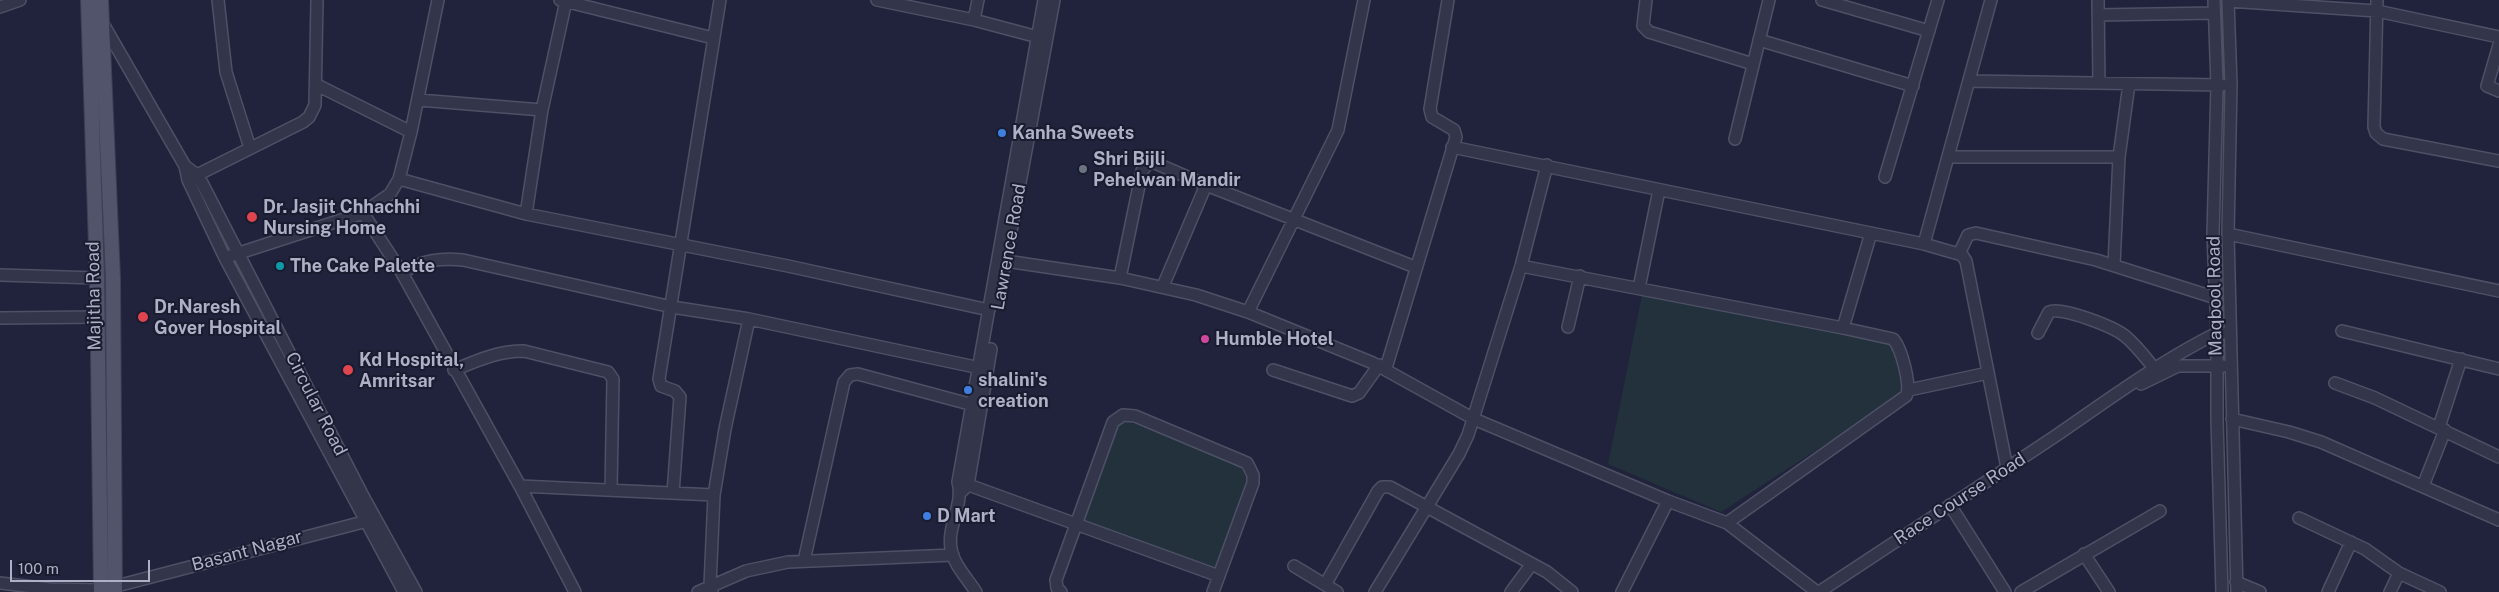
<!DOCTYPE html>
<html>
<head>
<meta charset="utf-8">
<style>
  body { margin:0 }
  #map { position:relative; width:2499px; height:592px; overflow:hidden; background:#20233b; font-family:"Public Sans",sans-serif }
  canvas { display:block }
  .scale { position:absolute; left:10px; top:560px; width:140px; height:22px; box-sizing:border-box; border:2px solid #aeb0c7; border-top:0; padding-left:6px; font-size:15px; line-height:18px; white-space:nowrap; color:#aeb0c7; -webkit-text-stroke:4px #191b2f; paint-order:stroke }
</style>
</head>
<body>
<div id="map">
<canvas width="2499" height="592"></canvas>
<div class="scale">100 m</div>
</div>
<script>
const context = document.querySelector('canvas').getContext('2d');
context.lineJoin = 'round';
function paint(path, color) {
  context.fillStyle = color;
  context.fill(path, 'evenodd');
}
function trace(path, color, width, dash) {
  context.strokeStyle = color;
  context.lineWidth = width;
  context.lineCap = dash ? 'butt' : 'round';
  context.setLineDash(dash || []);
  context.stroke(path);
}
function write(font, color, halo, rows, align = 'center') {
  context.font = font + ' "Public Sans",sans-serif';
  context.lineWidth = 4;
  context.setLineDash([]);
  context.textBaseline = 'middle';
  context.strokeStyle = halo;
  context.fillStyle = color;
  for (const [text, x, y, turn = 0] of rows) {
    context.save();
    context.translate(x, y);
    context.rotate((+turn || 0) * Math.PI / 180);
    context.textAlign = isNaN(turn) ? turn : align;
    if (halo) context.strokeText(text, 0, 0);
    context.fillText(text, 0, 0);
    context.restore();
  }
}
const green = new Path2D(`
  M1642,295L1891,341L1906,392L1721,512L1608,464Z
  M1120,419L1238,461L1248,482L1216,570L1083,523Z`);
const minor = new Path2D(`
  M218,0L226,72L250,148
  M560,0L713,38
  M877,0L974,20L1038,37
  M1646,0L1643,26L1649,32L1753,64
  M1822,0L1929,31
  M1991,0L1924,244L1962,255L1966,261L2007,468
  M2098,0L2099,83
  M2214,0L2217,85L2213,234L2217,333V420L2222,592
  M2228,0L2231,85L2228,234L2237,592
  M2377,0L2374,127L2376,133L2383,139L2499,161
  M2228,1L2377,11L2499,37
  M0,7L20,0
  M2098,15L2214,13
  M974,20L978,0
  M102,22L185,166L188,180L225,258L404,592
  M1759,40L1913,86
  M2499,45L2487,86L2499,91
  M1969,81L2222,85
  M317,85L411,132
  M419,100L542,110
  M1735,139L1769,0
  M1452,147L1924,244
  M1948,157H2119
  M185,166L197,175L202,183L364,498L416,592
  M1885,177L1938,0
  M191,178L303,122L309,117L315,105L317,0
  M399,179L526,214L788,266L989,310
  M363,213L402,273L520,486L575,592
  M526,214L542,110L566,1
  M2228,234L2499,291
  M1959,254L1968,235L1976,233L2096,260L2216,298
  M230,256L363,213L390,194L399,179L411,132L438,0
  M1006,261L1120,278L1196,295L1248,312L1373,363L1474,419L1668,501L1727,523L1817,592
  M2114,265L2119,157L2129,84
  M1521,266L1843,328L1893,339C1901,347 1912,387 1906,396L1727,523
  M402,273C422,260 440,258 463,260L672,307L749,319L980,368
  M0,275L97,278
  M1120,278L1142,171L1149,162L1155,163L1206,185L1415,267
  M1163,286L1206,185
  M1639,288L1659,190
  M998,301L1054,0
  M1248,312L1338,130L1364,0
  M0,318L98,317
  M1568,327L1580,276
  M1843,328L1871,233
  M2342,331L2499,369
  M2038,333L2049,312C2061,306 2114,327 2125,336C2136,345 2145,357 2154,368
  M1386,368L1456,137L1454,130L1432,117L1430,109L1448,0
  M454,370C478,360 498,351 524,351L608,372L613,379L611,490
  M1273,370L1352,396L1359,393L1379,365
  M2335,383L2375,398L2499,457
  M2141,384L2178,366H2223
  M1909,390L1988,373
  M2232,419L2289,432L2321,442L2499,520
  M2439,427L2461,359
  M963,483L1219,576
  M520,486L714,495
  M2423,486L2445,430
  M961,492L968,485L991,349
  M673,493L680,397L675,391L661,386L659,379L720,0
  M1950,505L2005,592
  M2299,518L2365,549L2399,573
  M2084,554L2109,592
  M804,561L844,382L850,375L858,374L973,405
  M1294,566L1337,592
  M2236,582L2260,592
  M0,583L50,589L101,590L371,520
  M1325,585L1378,491L1382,487H1390L1547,572L1572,592
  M698,592L746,571L788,562L953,555
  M712,592L710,586L714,495L725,429L749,319
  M976,592C967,578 953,564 951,548C947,526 964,505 958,482L1044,0
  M1061,592L1057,588L1056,580L1113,422L1123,415L1135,416L1247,463L1253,475V483L1213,592
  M1375,592L1459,454L1468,435L1521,266L1547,165
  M1511,592L1531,565
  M1622,592L1668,501
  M1819,592C1897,540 1976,489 2054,437C2108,400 2159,362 2217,333H2223
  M2021,592L2160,511
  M2328,592L2351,542
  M2390,592L2399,573L2440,592`);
const major = new Path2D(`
  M88,0L97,278L101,592
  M101,0L113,278L115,592`);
const markers = [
  [1002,133,5,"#3f7fe0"],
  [1083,169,5,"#6b7280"],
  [252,217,6,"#e0444e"],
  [280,266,5,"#0f9aa8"],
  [143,317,6,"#e0444e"],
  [1205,339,5,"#d1479c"],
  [348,370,6,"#e0444e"],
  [968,390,5,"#3f7fe0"],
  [927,516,5,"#3f7fe0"]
];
const poiNames = [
  ["Kanha Sweets",1012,133],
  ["Shri Bijli",1093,159],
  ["Pehelwan Mandir",1093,180],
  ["Dr. Jasjit Chhachhi",263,207],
  ["Nursing Home",263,228],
  ["The Cake Palette",290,266],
  ["Dr.Naresh",154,307],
  ["Gover Hospital",154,328],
  ["Humble Hotel",1215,339],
  ["Kd Hospital,",359,360],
  ["Amritsar",359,381],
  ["shalini's",978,380],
  ["creation",978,401],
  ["D Mart",937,516]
];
const streetNames = [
  ["Lawrence Road",1009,247,-80],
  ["Majitha Road",94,296,-91],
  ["Maqbool Road",2215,296,-91],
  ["Circular Road",316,404,63],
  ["Race Course Road",1960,499,-33],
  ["Basant Nagar",247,551,-15]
];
paint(green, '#22313c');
trace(minor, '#4e5066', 14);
trace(major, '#3d3f54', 16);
trace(minor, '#33364b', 11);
trace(major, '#51546b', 14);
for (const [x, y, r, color] of markers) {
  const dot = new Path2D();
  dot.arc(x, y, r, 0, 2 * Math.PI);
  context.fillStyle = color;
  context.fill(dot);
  trace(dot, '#191b2f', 2);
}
write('bold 18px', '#aeb0c7', '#191b2f', poiNames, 'left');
write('18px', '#aeb0c7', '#191b2f', streetNames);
</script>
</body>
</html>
